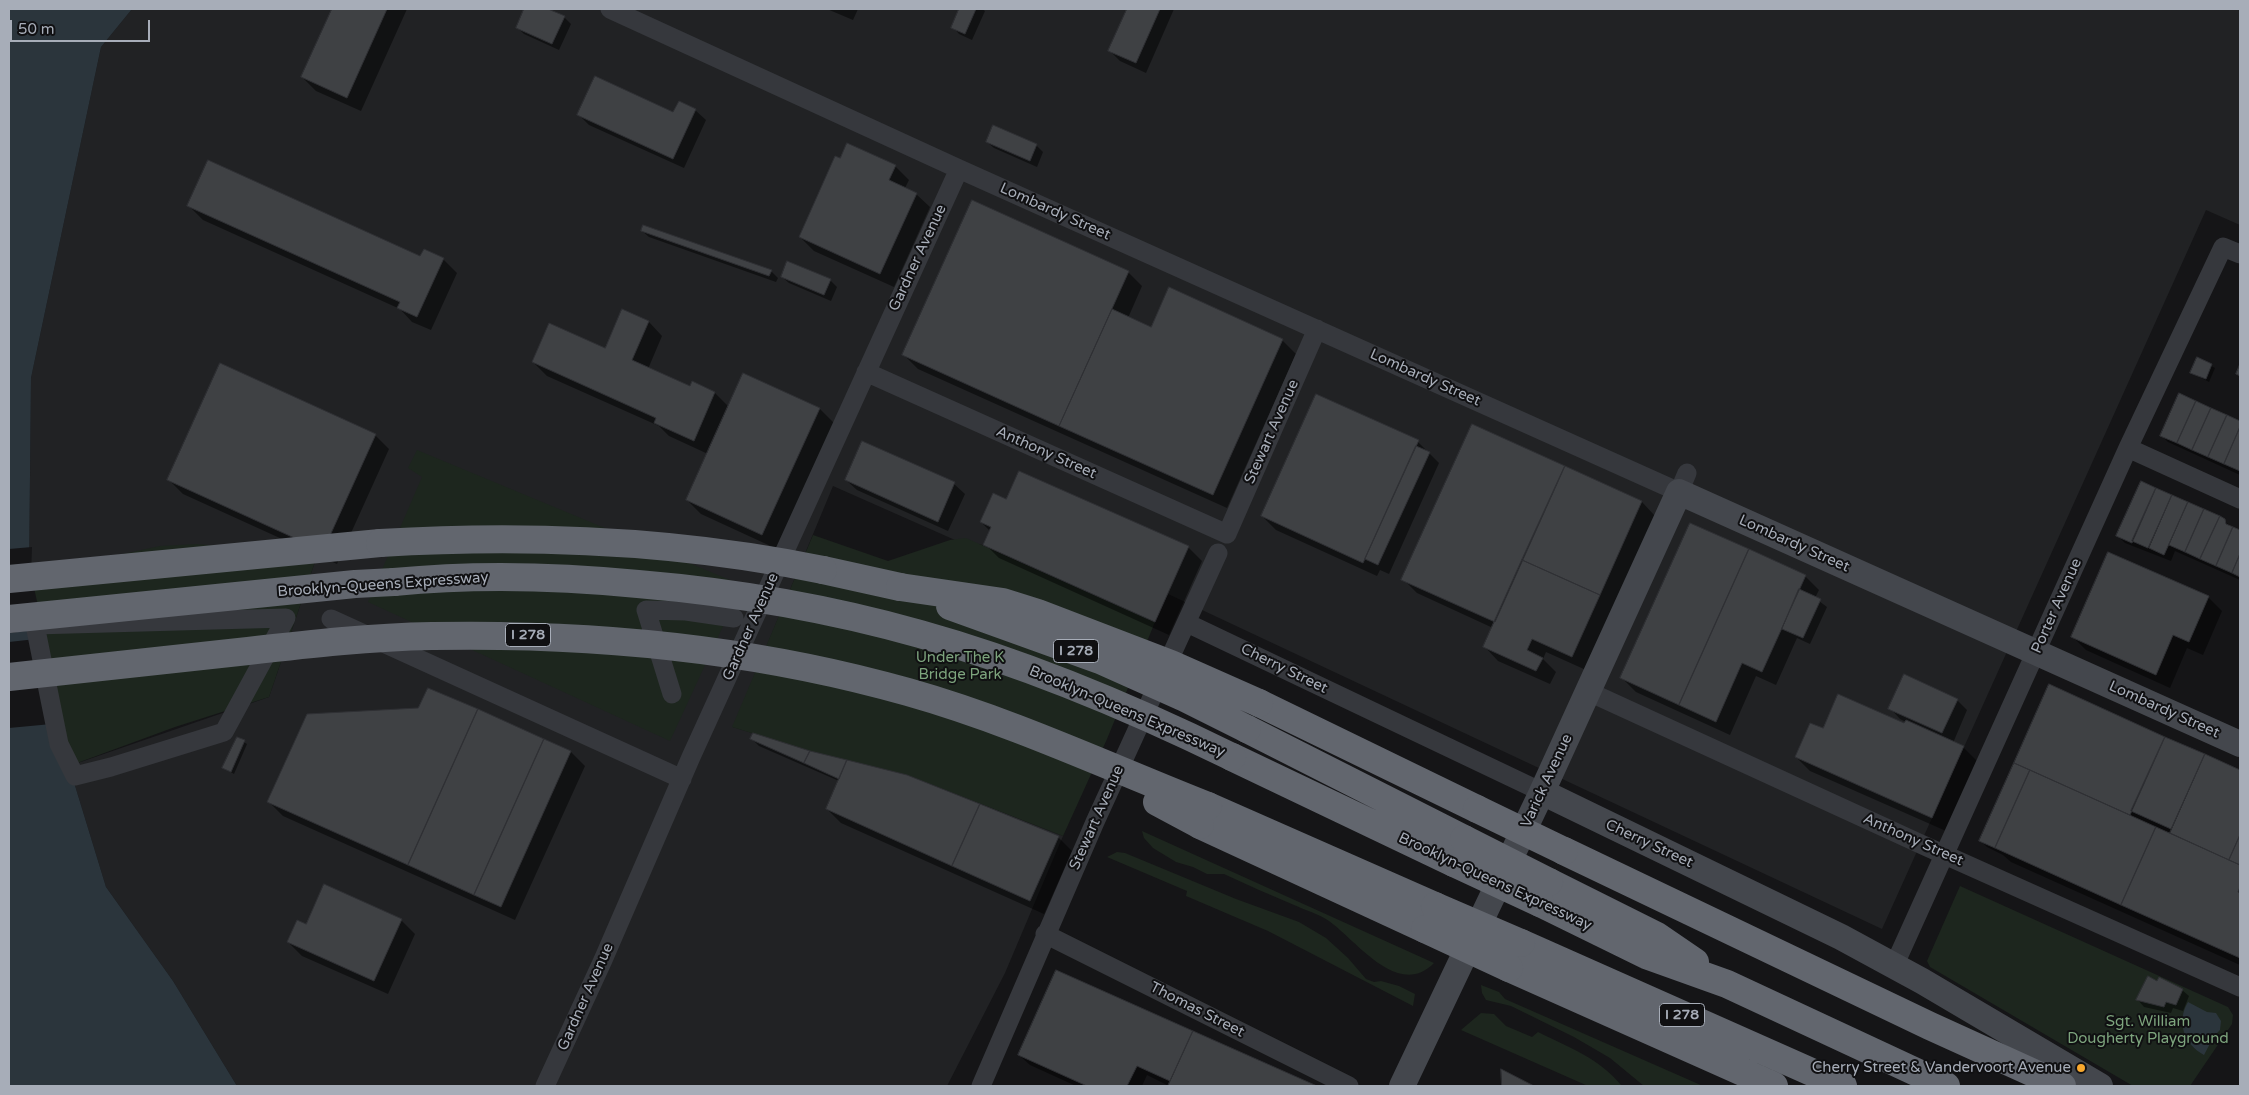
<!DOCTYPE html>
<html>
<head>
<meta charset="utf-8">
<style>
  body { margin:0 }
  #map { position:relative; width:2249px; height:1095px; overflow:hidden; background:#151517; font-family:"Varela Round",sans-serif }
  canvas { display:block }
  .frame { position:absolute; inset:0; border:10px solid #a7adb8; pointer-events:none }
  .scale { position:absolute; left:10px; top:20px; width:140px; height:22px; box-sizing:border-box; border:2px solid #a7adb8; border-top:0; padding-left:6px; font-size:15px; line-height:18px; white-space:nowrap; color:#a7adb8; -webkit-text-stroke:4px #101012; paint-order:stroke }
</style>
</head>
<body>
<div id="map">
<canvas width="2249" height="1095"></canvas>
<div class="frame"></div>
<div class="scale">50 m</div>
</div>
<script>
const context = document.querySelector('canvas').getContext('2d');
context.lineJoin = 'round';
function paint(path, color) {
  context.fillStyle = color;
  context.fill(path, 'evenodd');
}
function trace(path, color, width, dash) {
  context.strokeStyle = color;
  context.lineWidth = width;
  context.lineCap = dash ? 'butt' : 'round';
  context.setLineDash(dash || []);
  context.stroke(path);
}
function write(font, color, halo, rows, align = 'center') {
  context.font = font + ' "Varela Round",sans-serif';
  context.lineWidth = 4;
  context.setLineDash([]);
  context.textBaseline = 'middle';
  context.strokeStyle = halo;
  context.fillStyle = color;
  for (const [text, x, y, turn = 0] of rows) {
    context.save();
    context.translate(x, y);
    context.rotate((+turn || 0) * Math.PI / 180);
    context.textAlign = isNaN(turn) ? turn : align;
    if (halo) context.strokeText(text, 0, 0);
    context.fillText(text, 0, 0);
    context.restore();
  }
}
const built = new Path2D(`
  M132,9H2240V225L2206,210L1882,929L1168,594L1155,622L983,545L955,540L833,486L733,727L810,751L907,775L1063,836L1005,973L947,1086H237L173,981L106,887L69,766L269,697L318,553H127L29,574L31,378L101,47Z`);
const green = new Path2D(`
  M417,450L742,585L670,741L368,602L422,477L408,468Z
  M813,535L888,561L950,540L966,538L1155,622L1107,739L1063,836L907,775L810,751L732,727Z
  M196,544L318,553L269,697L175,727L69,766L29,574L160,546Z
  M1142,831L1434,963C1398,1000 1355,939 1329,921C1319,914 1305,910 1294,905C1271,895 1247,885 1224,874H1207L1193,867L1176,862L1153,848L1144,838Z
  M1117,852L1125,853L1236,899L1299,922L1326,938L1348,958L1366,979L1374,982L1381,981L1399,986L1415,994L1413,1006L1268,931L1186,896L1187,891L1107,857Z
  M1960,886L2228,1007L2233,1015L2232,1024L2190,1086H2133L1930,967L1927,961Z
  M1481,985L1499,992L1505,999L1703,1086H1644L1610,1058L1574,1037L1511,1006L1486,1000L1482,993Z
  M1481,1013L1494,1014L1506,1026L1532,1037L1538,1032C1570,1048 1599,1058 1622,1086H1588L1461,1030Z`);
const water = new Path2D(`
  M9,9H132L101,47L31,378L29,574L69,766L106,887L173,981L237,1086H9Z
  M2188,1002L2207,1012L2216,1013L2221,1021L2220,1030L2214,1036L2204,1055C2184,1044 2176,1022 2188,1002Z`);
const pier = new Path2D(`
  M32,547L31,574L43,629L9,633V549Z
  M45,638L62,723L9,728V642Z`);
const shadow = new Path2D(`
  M333,9H407L361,111L316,91L302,77Z
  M526,9H545L564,17L571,24L559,50L524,34L517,27Z
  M827,9H858L853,20Z
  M961,9H982L985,11L972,40L959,34L953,27Z
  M1128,9H1174L1146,73L1120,61L1110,51Z
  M695,110L706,120L684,168L589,125L579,115L674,114Z
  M987,142L1036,145L1043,152L1037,167L994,148Z
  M895,166L909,180L905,188L916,194L930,207L894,287L814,251L800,237Z
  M189,206L421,258L443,259L457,273L431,330L412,322L400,309L203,220Z
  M642,231L771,271L778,278L776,282L649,237Z
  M1128,272L1142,286L1128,318L1152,328L1282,340L1296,354L1227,508L918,369L904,355Z
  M782,277L830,280L837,287L831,301L789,283Z
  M623,311L649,322L662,336L648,369L690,388L692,383L715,393L729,407L744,375L820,409L834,423L777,549L701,514L687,500L708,454L669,436L659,426L547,376L533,362L605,350Z
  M2198,359L2215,368L2209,382L2192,373Z
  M2180,395L2240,422V475L2168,442L2161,435Z
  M1472,426L1642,502L1655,516L1586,670L1546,652L1543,659L1556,672L1550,684L1498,661L1485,647L1493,628L1417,593L1403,579Z
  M375,435L389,449L337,564L183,494L169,480Z
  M863,442L954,484L965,494L948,531L857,490L846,480Z
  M1418,442L1439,463L1389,574L1380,570L1377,576L1276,530L1262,516Z
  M2142,483L2224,520L2232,528L2240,532V580L2175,551L2171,561L2125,543L2118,536Z
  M1007,501L1188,547L1202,561L1169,635L999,558L985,544L990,531L981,522Z
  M1805,576L1819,590L1815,598L1827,607L1810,644L1797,638L1776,685L1756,676L1730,735L1636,692L1622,678Z
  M2208,597L2222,611L2203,655L2187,648L2170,688L2086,650L2072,636Z
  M2049,686L2240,772V965L2011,862L2003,855L1987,847L1980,840Z
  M428,689L571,752L585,766L515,920L283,816L269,802L419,709Z
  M1957,700L1967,710L1953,743L1963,747L1977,761L1946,831L1810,771L1796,757L1823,730L1905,725L1906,722L1900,719L1890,708Z
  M754,735L847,762L1058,837L1072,851L1044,914L841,823L827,809L839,781L759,746L752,739Z
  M237,738L247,744L234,774L224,768Z
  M401,920L415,934L388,994L302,956L288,942L307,926Z
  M1056,971L1313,1086H1169L1147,1075L1142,1086H1076L1030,1065L1019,1055Z
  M2157,982L2182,990L2189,996L2183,1011L2173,1008L2171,1013L2144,1007L2138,1000Z`);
const building = new Path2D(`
  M332,9H387L347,98L301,77Z
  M524,9H548L565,16L552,44L516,28Z
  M959,9H976L965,34L951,28Z
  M1127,9H1160L1136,63L1108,51Z
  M595,76L673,112L679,101L696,109L673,159L577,115Z
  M993,125L1037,144L1030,161L986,142Z
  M847,143L896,165L889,180L917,193L880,274L799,237L835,156L840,158Z
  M208,160L420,256L424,249L444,258L417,317L397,308L400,302L187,206Z
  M972,200L1129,271L1059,426L902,355Z
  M643,225L772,270L769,276L641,231Z
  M787,261L831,279L824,295L781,277Z
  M1169,287L1283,339L1213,495L1059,426L1112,309L1151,327Z
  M622,309L649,321L632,360L690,386L692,381L715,392L694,441L654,423L656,418L532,362L549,323L605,348Z
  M2197,357L2212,364L2206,379L2190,373Z
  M220,363L376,434L323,551L167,480Z
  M2240,364V376L2236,374Z
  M743,373L820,408L762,535L686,500Z
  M2179,393L2196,401L2177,443L2160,436Z
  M1316,394L1419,440L1363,563L1261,516Z
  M2196,401L2211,408L2192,450L2177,443Z
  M2211,408L2227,415L2208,457L2192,450Z
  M2227,415L2240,421V427L2224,464L2208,457Z
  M1472,424L1565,466L1495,622L1401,580Z
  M2240,427V471L2224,464Z
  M862,441L955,482L938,522L845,480Z
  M1416,446L1430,452L1378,565L1365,559Z
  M1565,466L1642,501L1600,595L1522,560Z
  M1019,471L1189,546L1155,622L983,545L991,527L980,522L993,493L1006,499Z
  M2141,481L2156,488L2132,543L2116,536Z
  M2156,488L2172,495L2148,548L2132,541Z
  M2172,495L2188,502L2164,555L2149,548Z
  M2188,502L2204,509L2185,552L2169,545Z
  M2204,509L2220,516L2200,559L2185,552Z
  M2220,516L2225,519L2226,524L2233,527L2216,566L2200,559Z
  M1690,523L1749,549L1679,705L1620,678Z
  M2233,527L2240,530V554L2232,573L2216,566Z
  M1749,549L1806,575L1762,672L1742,663L1716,722L1679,705Z
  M2108,552L2209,596L2189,642L2173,635L2156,675L2071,637Z
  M2240,554V577L2232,573Z
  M1522,560L1600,595L1572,657L1532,639L1527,650L1543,658L1536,671L1483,647Z
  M1799,589L1821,599L1803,638L1782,629Z
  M1904,674L1958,699L1942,733L1888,709Z
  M2049,684L2165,737L2130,815L2014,763Z
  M428,688L478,709L408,865L267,802L307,714L418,708Z
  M1838,694L1904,723L1906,720L1964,746L1932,818L1795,757L1810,723L1823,728Z
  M478,709L544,739L474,895L408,865Z
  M753,733L810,751L804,763L750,739Z
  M237,737L245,740L231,772L222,768Z
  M2165,737L2205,754L2171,829L2131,811Z
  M544,739L571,751L501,907L474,895Z
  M810,751L847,760L839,779L804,763Z
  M2205,754L2240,770V835L2229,860L2170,833Z
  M847,760L907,775L980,804L952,866L826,809Z
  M2014,763L2030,770L1995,848L1979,841Z
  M2030,770L2156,827L2121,905L1995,848Z
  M980,804L1059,836L1030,901L952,866Z
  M2156,827L2240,865V887L2238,892L2240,893V958L2121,905Z
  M2240,835V865L2229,860Z
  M324,884L402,919L374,981L287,942L297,920L306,924Z
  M1056,970L1193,1031L1170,1081L1137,1066L1127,1086H1087L1018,1055Z
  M2148,976L2157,981L2159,977L2183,989L2176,1005L2166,1002L2164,1007L2136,1000Z
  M1193,1031L1317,1086H1168Z
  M1501,1069L1534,1086H1502Z`);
const street = new Path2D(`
  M610,9L959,169L1679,492L1687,473
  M866,372L1227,534L1317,329
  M2128,448L2240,499
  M286,618L224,732L111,767L75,776L59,744L35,625Z
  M331,619L682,779
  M1187,623L1542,792
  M1587,691L1925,846L2240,987
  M672,694L646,610L686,611L734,618
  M1045,934L1349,1086
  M1894,966L2128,448L2223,247L2240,254
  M545,1086L603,960L691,757L959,169
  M981,1086L1095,822L1218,553`);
const secondary = new Path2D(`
  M1542,792L1841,937L1922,981L2100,1086
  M1402,1086L1542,792L1679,492L2240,744`);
const highway = new Path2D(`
  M823,570L900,587
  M9,579L380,543
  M9,619L355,584L394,582
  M1259,703L1477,809
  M1247,729L1464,839
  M1232,757L1454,863
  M1208,806L1435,906
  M1200,825L1425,929
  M1564,851L1930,1026L2062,1086
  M1549,882L1657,936L1695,962
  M1540,903L1646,955L1727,984L1946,1086
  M1521,943L1843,1086
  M1509,968L1774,1086`);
const highwayBridge = new Path2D(`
  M380,543C529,534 677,540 823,570
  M394,582C475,574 557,576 638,584C733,592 828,608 920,634C1028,664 1132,708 1232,757
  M900,587L1003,602L1038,613L1171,664L1259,703
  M950,606L1100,660L1185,698L1247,729
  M9,677C88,668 168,660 248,651C309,644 371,637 432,636C593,633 753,648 908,692C1011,721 1109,767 1208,806
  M1157,802L1200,825
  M1477,809L1564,851
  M1464,839L1549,882
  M1454,863L1540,903
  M1435,906L1521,943
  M1425,929L1509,968`);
const markers = [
  [2081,1068,5,"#f8a72d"]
];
const shields = [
  [528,635,45],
  [1076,651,45],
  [1682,1015,45]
];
const shieldNames = [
  ["I 278",528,635],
  ["I 278",1076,651],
  ["I 278",1682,1015]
];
const streetNames = [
  ["Lombardy Street",1055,212,24],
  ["Gardner Avenue",918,258,-65],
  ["Lombardy Street",1425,378,24],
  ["Stewart Avenue",1272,432,-66],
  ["Anthony Street",1046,453,24],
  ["Lombardy Street",1794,544,24],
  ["Brooklyn-Queens Expressway",383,585,-4],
  ["Porter Avenue",2057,606,-66],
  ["Gardner Avenue",751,627,-66],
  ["Cherry Street",1284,669,26],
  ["Lombardy Street",2164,710,24],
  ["Brooklyn-Queens Expressway",1127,712,23],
  ["Varick Avenue",1547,781,-65],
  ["Stewart Avenue",1097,818,-66],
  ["Anthony Street",1913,840,24],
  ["Cherry Street",1649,844,25],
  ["Brooklyn-Queens Expressway",1495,882,25],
  ["Gardner Avenue",586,997,-66],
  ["Thomas Street",1197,1010,27]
];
const parkNames = [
  ["Under The K",960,658],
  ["Bridge Park",960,675],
  ["Sgt. William",2148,1022],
  ["Dougherty Playground",2148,1039]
];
const poiNames = [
  ["Cherry Street & Vandervoort Avenue",2071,1068]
];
paint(built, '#212224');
paint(green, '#1d261e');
paint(water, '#2b353c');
paint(pier, '#151517');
paint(shadow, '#0007');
paint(building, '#3f4144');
trace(building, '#2f3034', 1);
trace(street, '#36383d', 19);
trace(secondary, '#44474d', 26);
trace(highway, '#62666e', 28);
trace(highwayBridge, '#62666e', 28);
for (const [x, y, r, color] of markers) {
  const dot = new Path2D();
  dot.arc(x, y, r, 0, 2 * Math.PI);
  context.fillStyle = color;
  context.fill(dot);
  trace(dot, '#101012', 2);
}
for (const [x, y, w] of shields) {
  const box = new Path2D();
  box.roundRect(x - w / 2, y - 11.5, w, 23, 4);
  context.fillStyle = '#101012';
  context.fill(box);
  trace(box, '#a7adb8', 1);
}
write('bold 14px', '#a7adb8', null, shieldNames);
write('15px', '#a7adb8', '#101012', streetNames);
write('15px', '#7da47d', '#101012', parkNames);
write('15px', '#a7adb8', '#101012', poiNames, 'right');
</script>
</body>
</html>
